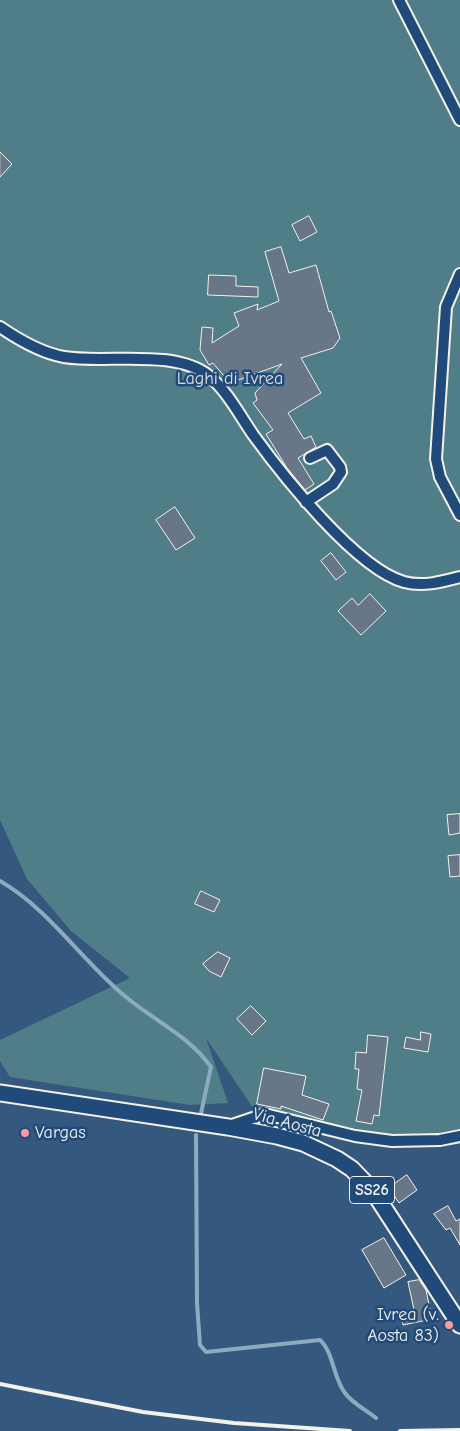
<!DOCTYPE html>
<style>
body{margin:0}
canvas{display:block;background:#35587e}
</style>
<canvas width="460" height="1431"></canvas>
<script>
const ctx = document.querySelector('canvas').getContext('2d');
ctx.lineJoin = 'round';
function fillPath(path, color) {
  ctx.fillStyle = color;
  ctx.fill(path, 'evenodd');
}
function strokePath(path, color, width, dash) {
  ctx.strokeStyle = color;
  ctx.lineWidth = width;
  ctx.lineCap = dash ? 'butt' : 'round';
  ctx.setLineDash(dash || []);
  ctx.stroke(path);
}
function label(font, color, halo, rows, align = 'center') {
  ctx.font = font + ' "Comic Neue",sans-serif';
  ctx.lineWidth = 5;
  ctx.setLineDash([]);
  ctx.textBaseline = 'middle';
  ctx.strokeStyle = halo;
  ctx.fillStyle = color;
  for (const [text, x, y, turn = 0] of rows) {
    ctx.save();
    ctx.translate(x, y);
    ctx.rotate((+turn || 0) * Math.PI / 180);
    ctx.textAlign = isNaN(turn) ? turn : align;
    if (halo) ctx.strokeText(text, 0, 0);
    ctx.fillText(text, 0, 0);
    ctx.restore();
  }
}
const green = new Path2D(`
 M0,0H460V1140L431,1146L332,1134L255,1111L206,1038L228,1103L190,1105L10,1077L0,1061V1040L130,978L71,931L27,879L0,820Z`);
const stream = new Path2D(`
 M0,881C49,909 82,961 126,997C155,1021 189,1036 211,1067L200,1118
 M196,1135L197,1303L200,1345L206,1352L320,1340C334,1353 333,1378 345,1393C352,1403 366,1410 376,1418`);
const building = new Path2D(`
 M0,152L12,164L0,177Z
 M309,216L317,232L300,241L292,225Z
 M281,247L289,273L316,265L329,312L331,311L340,338L333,348L301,358L321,393L288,413L304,439L311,436L316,447L298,458L314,484L305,490L287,468L266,434L273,430L253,403L257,400L255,393L282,364L230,383L213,363L209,365L200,350L202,327L213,328L212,343L239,326L234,313L258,304L257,310L279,301L265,252Z
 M209,275L236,276V286L258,287V297L208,295Z
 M175,507L195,538L176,550L156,520Z
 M331,553L346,572L336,580L321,561Z
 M370,594L386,611L361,635L338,611L352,598L358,605Z
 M460,814V833L449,835L447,815Z
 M460,855V876L450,877L448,856Z
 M201,891L220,900L214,912L195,904Z
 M218,952L230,958L221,977L209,971L203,964Z
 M251,1006L266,1021L252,1035L237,1019Z
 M421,1032L431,1034L428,1052L404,1048L406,1037L420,1040Z
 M368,1035L388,1037L379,1116L374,1115L372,1124L356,1121L362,1090L357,1089L359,1069H355L356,1052L366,1053Z
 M264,1068L306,1076L302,1095L329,1104L323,1120L281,1106V1109L257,1104Z
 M407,1175L417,1190L399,1203L389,1188Z
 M448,1206L456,1221L460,1219V1245L450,1228L446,1230L434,1214Z
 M384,1238L406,1275L384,1288L362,1250Z
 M419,1280L426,1290L432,1319L403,1325L400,1313L414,1310L408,1282Z`);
const street = new Path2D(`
 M399,0L460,120
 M460,274L446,307L436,459L440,477L460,515
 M0,327C19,340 41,353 64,357C107,364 174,348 209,376C228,392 240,416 254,436C283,476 357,569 404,582C423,587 441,582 460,577
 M306,502L333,484L341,472L340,467L327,450L310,458
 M229,1126L265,1114L355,1136L392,1141L440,1140L460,1136`);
const primary = new Path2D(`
 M0,1093L228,1127L277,1136L303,1143L337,1159L352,1169L373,1191L460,1325`);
const rail = new Path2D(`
 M0,1384L143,1412L234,1423L350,1431
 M400,1431L460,1430`);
const markers = [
 [25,1133,5,"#ff9aa2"],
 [449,1325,5,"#ff9aa2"]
];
const shields = [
 [372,1190,45]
];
const shieldNames = [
 ["SS26",372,1190]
];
const parkNames = [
 ["Laghi di Ivrea",230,379]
];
const streetNames = [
 ["Via Aosta",287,1123,15]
];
const poiNames = [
 ["Vargas",35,1133],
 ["Ivrea (v.",439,1315,"right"],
 ["Aosta 83)",439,1336,"right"]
];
fillPath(green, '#4f7e89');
strokePath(stream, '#8dabc0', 4);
fillPath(building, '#687787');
strokePath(building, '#f4f1e8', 1);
strokePath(street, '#f4f1e8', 14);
strokePath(primary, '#f4f1e8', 19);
strokePath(street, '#1f4a7a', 10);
strokePath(primary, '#1f4a7a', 15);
strokePath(rail, '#f4f1e8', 4);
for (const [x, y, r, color] of markers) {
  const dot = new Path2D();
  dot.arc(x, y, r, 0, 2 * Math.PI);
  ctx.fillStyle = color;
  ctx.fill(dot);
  strokePath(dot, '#1f4a7a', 2);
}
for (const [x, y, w] of shields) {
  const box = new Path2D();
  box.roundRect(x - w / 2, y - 13.5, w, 27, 4);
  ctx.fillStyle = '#1f4a7a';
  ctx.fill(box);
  strokePath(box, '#f4f1e8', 1);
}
label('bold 16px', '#f4f1e8', null, shieldNames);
label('18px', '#dbe0da', '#1f4a7a', parkNames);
label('18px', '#f4f1e8', '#1f4a7a', streetNames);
label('18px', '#f4f1e8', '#1f4a7a', poiNames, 'left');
</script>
